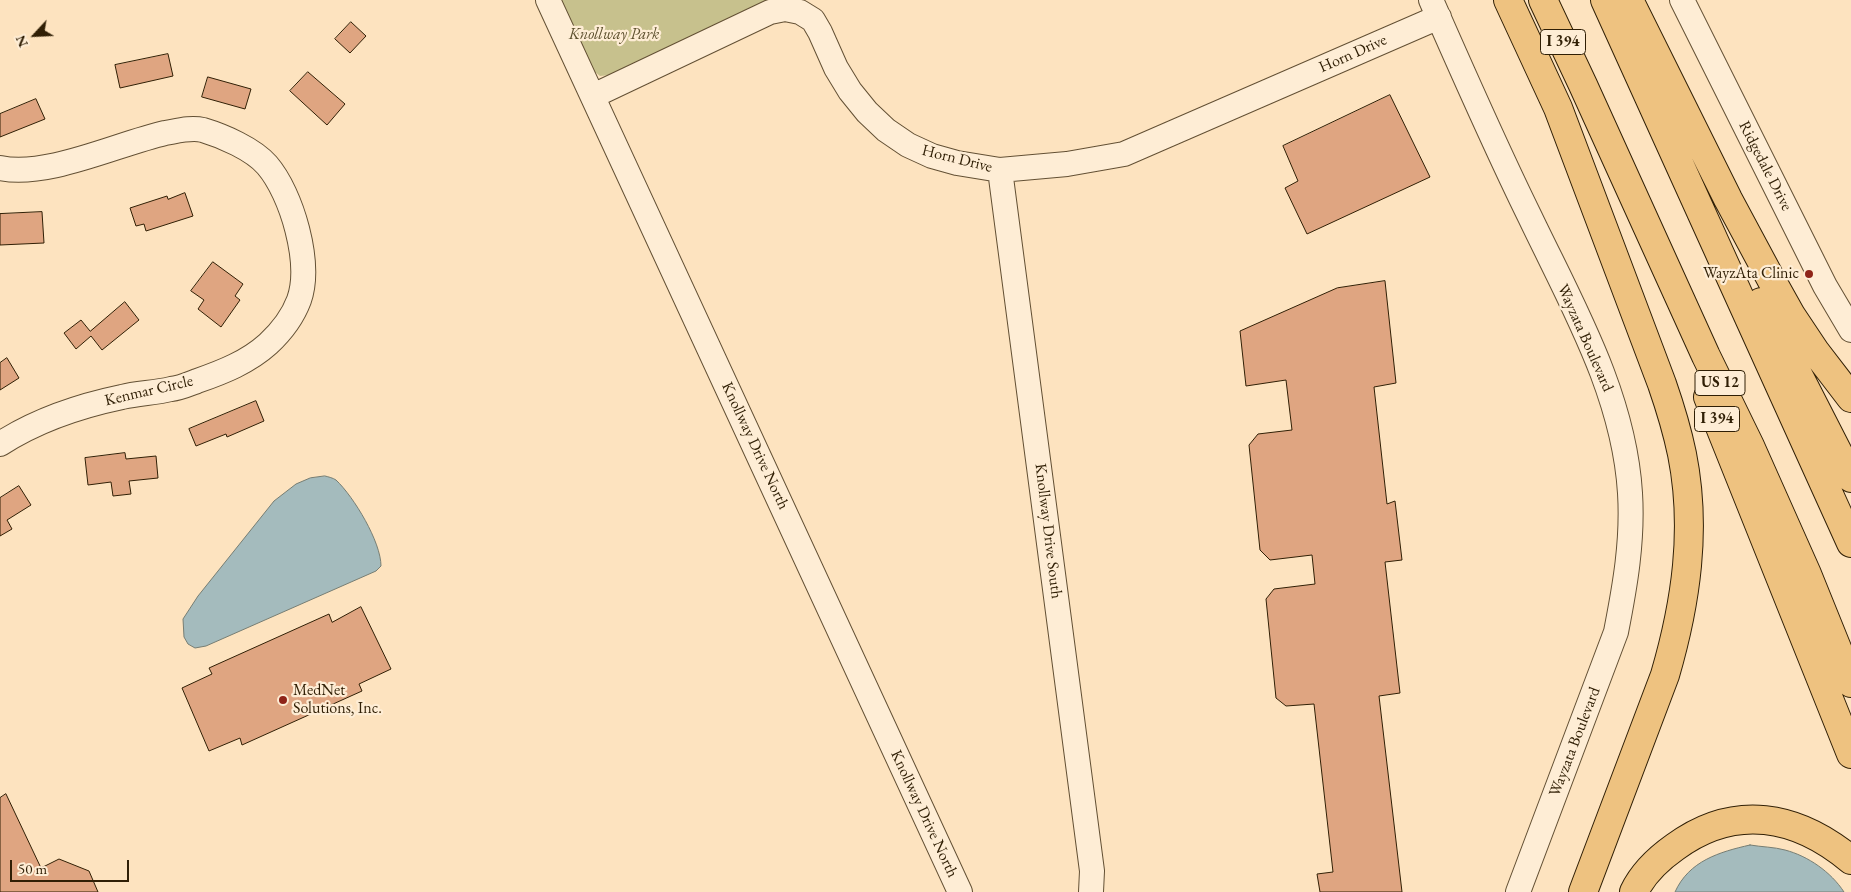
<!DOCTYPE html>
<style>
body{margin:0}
#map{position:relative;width:1851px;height:892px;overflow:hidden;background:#fde3bf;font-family:"EB Garamond",serif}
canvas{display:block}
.north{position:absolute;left:10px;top:10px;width:50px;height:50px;-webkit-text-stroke:4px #feedd5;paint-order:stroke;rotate:245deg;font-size:14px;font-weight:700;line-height:20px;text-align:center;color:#301f05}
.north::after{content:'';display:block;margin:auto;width:18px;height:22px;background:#301f05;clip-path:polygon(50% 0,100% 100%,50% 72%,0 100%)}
.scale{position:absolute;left:10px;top:860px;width:119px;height:22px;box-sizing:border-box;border:2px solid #301f05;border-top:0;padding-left:6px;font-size:15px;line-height:18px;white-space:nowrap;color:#301f05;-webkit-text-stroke:4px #feedd5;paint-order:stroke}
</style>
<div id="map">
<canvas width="1851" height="892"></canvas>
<div class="north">N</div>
<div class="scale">50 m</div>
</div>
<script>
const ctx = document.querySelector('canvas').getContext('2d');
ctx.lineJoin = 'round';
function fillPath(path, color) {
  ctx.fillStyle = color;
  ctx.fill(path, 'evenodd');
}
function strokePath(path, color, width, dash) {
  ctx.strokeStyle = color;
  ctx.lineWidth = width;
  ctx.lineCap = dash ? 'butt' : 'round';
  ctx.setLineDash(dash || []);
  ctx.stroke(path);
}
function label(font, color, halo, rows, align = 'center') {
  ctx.font = font + ' "EB Garamond",serif';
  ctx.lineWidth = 4.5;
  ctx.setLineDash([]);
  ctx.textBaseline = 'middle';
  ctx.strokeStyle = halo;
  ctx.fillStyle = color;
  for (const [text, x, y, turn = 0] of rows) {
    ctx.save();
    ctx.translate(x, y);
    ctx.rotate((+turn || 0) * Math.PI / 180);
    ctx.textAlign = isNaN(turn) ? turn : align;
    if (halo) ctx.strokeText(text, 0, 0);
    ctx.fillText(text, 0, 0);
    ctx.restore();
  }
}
const green = new Path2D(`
 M560,0H781L767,4L610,75L600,76L595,72Z`);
const water = new Path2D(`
 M325,476C329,477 333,478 336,480C354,497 381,542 381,566L376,571L206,646L195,648L188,644L184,637L183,619L198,596L274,501L296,484L310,478Z
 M1750,845C1762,847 1774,847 1785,850C1808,856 1831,872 1844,892H1675C1689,861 1719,852 1750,845Z`);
const building = new Path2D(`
 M351,22L366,36L350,53L335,39Z
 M168,54L173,76L120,88L115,65Z
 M308,72L345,104L327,125L290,91Z
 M208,77L251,89L245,109L202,97Z
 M1390,95L1430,177L1307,234L1285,188L1298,181L1283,146Z
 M36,99L45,119L0,137V114Z
 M185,193L193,216L146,231L144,224L136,226L130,208L167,196L168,199Z
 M42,212L44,243L0,245V214Z
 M213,262L243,284L235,296L240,300L221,327L198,309L204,300L191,291Z
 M1385,281L1396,383L1374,387L1387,504L1395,501L1402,560L1385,562L1400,693L1379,696L1402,892H1320L1317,874L1333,872L1314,704L1286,706L1276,698L1266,599L1274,589L1315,584L1312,555L1270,560L1260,550L1249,445L1258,434L1292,430L1286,380L1246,386L1240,331L1337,288Z
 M125,302L139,320L102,350L91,336L76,349L64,333L81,320L90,331Z
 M7,358L19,378L0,390V363Z
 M256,401L264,421L227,437L226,434L196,446L189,429Z
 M125,453L126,459L156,456L158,478L129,481L131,494L113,496L111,482L88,485L85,458Z
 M19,486L31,505L7,520L12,529L0,536V498Z
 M361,607L391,669L359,684L362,691L242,745L240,738L209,751L182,688L212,674L209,668L329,614L332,622Z
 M6,794L41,868L59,859L89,871L98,892H0V798Z`);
const minor = new Path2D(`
 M548,0L960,892
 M1431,0C1463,73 1495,146 1530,217C1572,305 1624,394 1630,493C1633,541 1625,586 1616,632L1518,892
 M1682,0L1825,286L1851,330
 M593,96L770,12L785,9L800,12L813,20L820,32L836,68L850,91L867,112L886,130L908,145L932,156L957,163L1000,170L1067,164L1124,154L1439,17
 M0,168C47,178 117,144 165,133C177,131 191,127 203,130C223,136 253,149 267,165C292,194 312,263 299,300C293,316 281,332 268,344C248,362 223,372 197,381C189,384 180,388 171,389C155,393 138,393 122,397C79,406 37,420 0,444
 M1000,170L1092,871L1091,892`);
const highway = new Path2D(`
 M1508,0L1558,108L1662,384C1670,407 1677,430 1682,454C1697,529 1686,603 1665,675L1583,892
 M1543,0L1583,85L1706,356L1750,446L1807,574L1851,683
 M1605,0L1851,543
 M1629,0L1728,199L1772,281L1791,315L1815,351L1851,398
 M1761,302L1851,478
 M1708,397L1851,754
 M1634,892C1643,873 1658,859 1675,847C1735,803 1797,815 1851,860`);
const markers = [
 [1809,274,5,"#8f2418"],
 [283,700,5,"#8f2418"]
];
const shields = [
 [1563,42,45],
 [1720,383,50],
 [1717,419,45]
];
const shieldNames = [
 ["I 394",1563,42],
 ["US 12",1720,383],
 ["I 394",1717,419]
];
const parkNames = [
 ["Knollway Park",614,35]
];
const streetNames = [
 ["Horn Drive",1353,54,-24],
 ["Horn Drive",957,159,14],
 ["Ridgedale Drive",1765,166,63],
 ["Wayzata Boulevard",1585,338,66],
 ["Kenmar Circle",149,391,-13],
 ["Knollway Drive North",755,446,65],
 ["Knollway Drive South",1048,531,83],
 ["Wayzata Boulevard",1575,742,-69],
 ["Knollway Drive North",924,814,65]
];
const poiNames = [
 ["WayzAta Clinic",1799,274],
 ["MedNet",293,691,"left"],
 ["Solutions, Inc.",293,709,"left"]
];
fillPath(green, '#c7c18d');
fillPath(water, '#a4bbbd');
strokePath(water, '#767d73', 1);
fillPath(building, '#dfa581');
strokePath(building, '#301f05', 1);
strokePath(minor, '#635034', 26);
strokePath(highway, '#301f05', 30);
strokePath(minor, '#feedd5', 24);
strokePath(highway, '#eec280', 28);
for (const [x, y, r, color] of markers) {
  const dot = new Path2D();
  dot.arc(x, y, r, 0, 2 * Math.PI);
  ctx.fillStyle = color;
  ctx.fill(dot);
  strokePath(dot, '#feedd5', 2);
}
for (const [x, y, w] of shields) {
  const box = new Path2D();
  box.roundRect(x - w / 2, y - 12.5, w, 25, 4);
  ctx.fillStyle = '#feedd5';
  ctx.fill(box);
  strokePath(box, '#301f05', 1);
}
label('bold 15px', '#301f05', null, shieldNames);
label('italic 16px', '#5d502e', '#feedd5', parkNames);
label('16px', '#301f05', '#feedd5', streetNames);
label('16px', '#301f05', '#feedd5', poiNames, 'right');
</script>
